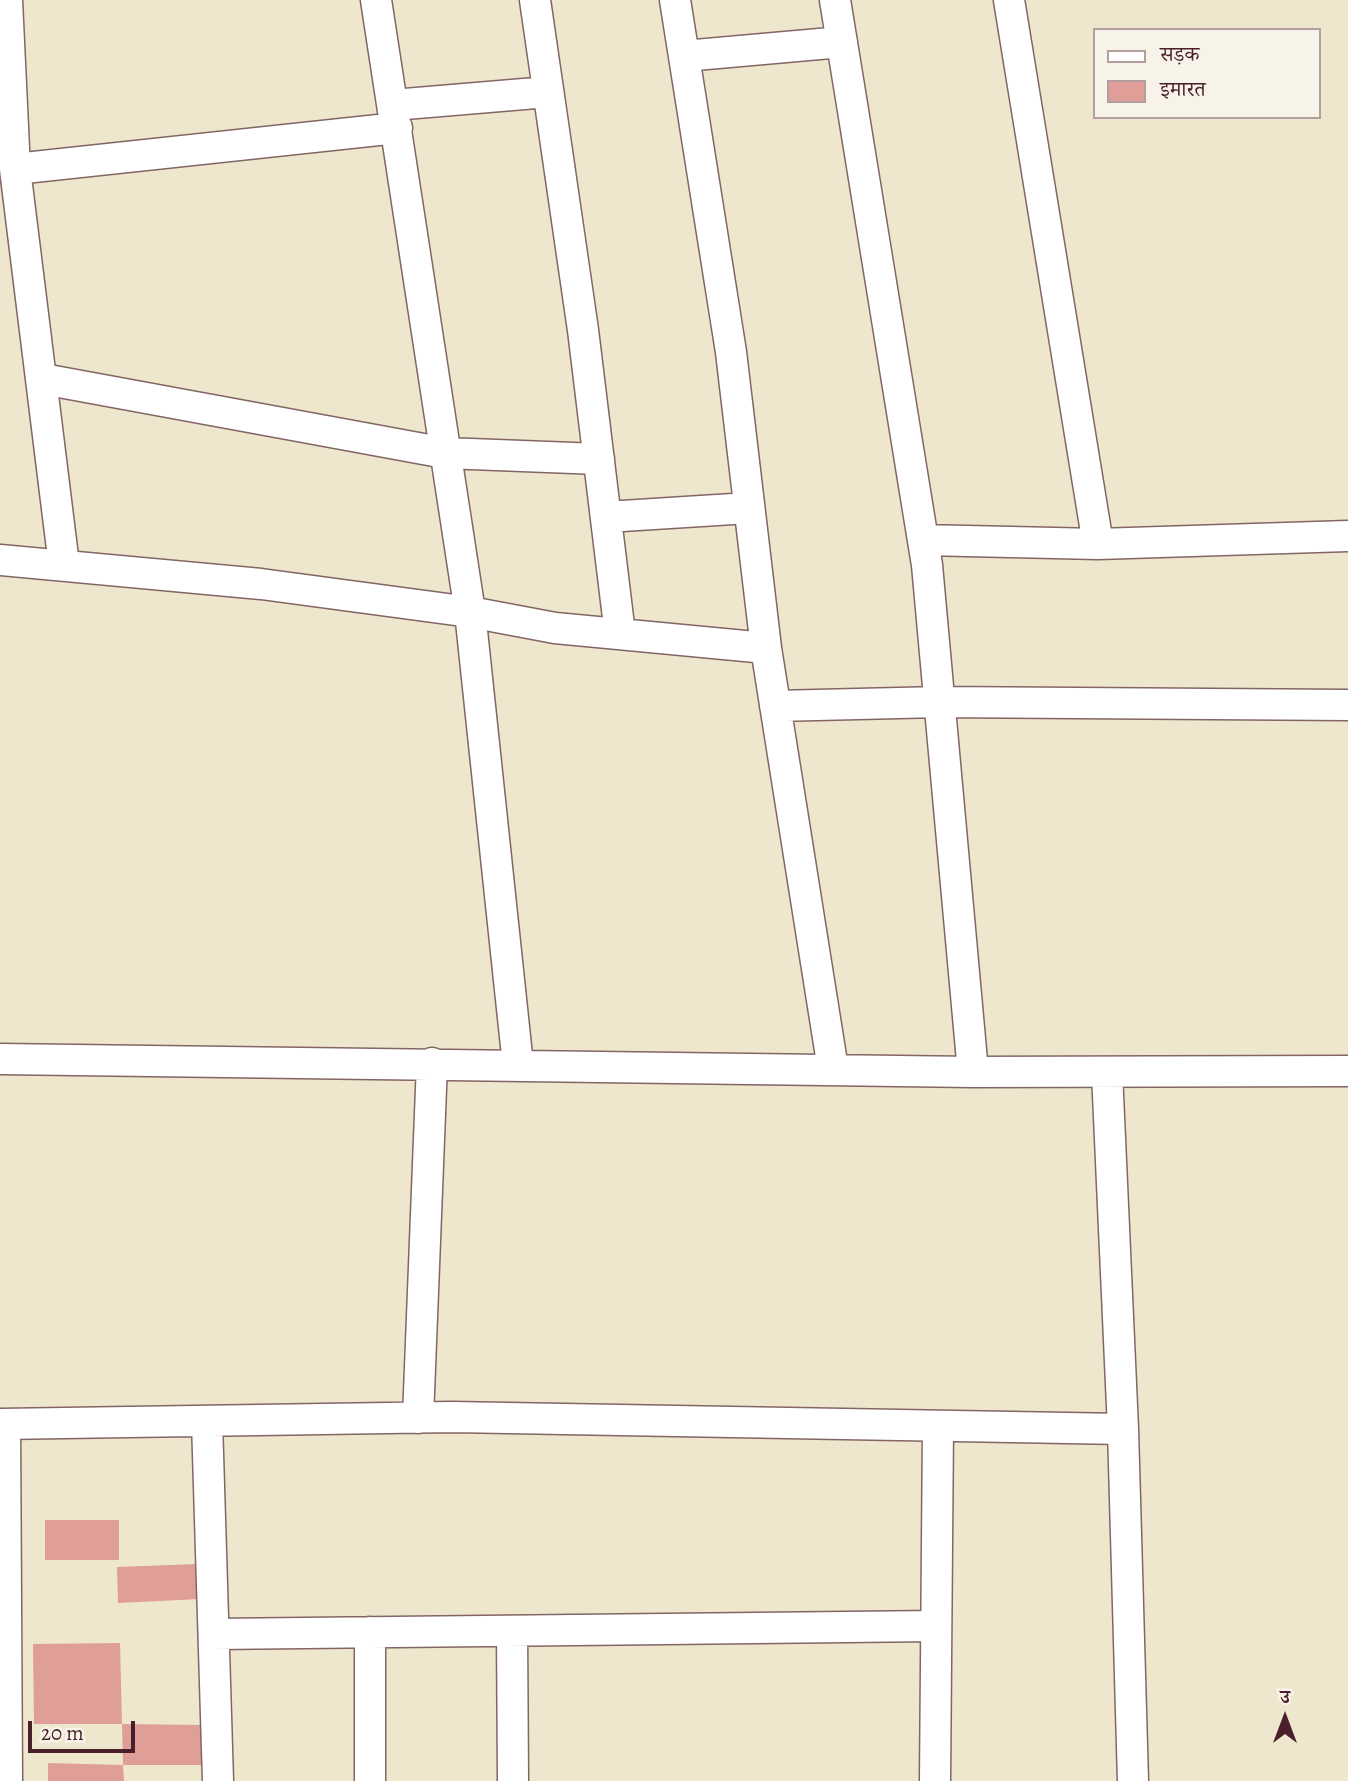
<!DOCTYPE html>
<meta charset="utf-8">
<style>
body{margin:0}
#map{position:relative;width:1348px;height:1781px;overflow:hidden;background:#eee7cd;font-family:Alegreya,"Noto Serif Devanagari",serif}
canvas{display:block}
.legend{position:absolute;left:1093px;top:28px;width:228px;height:91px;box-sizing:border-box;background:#f7f3e8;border:2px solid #b29e9c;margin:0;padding:9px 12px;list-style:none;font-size:21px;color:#4a1f2b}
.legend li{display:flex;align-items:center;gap:14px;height:35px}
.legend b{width:35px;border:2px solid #b29e9c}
.north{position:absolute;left:1250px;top:1683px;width:70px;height:70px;-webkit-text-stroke:5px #f7f3e8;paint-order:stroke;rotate:0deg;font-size:19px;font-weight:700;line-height:28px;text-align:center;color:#4a1f2b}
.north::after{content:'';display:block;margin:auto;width:24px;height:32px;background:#4a1f2b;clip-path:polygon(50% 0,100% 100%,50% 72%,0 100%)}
.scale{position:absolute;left:28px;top:1721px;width:107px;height:32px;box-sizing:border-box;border:4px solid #4a1f2b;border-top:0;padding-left:9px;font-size:21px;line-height:24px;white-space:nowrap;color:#4a1f2b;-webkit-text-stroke:5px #f7f3e8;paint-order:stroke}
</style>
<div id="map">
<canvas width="1348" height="1781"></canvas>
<ul class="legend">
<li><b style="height:9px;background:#fff"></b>सड़क</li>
<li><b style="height:19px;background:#df9e98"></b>इमारत</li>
</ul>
<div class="north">उ</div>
<div class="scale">20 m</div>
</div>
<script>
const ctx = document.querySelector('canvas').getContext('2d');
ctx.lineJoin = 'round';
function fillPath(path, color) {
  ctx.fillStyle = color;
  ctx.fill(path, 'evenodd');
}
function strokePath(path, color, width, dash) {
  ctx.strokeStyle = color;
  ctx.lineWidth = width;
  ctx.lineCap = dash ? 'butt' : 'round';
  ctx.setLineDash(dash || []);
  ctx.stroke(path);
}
const building = new Path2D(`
 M45,1520H119V1560H45Z
 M198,1564L200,1599L118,1603L117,1567Z
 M120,1643L122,1724H34L33,1644Z
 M122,1724L203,1725V1765H123Z
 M48,1763L123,1765L124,1781H48Z`);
const street = new Path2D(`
 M7,0L15,169L64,565
 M376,0L470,612L518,1065
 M535,0L583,330L620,634
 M675,0L731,352L766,648L833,1069
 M835,0L927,565L973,1072
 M1009,0L1098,544
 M684,56L842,42
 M393,105L548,92
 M15,169L397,128
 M43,379L445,453L599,459
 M606,517L749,508
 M923,540L1098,544L1348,536
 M0,560L261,584L470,612L555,628L766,648
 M775,706L940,702L1348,705
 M0,1059L973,1072L1348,1071
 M1107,1072L1123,1429L1133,1781
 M418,1418L432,1063
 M207,1421L218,1781
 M0,1424L452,1417L1123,1429
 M5,1424L7,1781
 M512,1631L513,1781
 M370,1632V1781
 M214,1634L936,1626
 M935,1781L938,1426`);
fillPath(building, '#df9e98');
strokePath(street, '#836564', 33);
strokePath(street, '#fff', 30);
</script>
